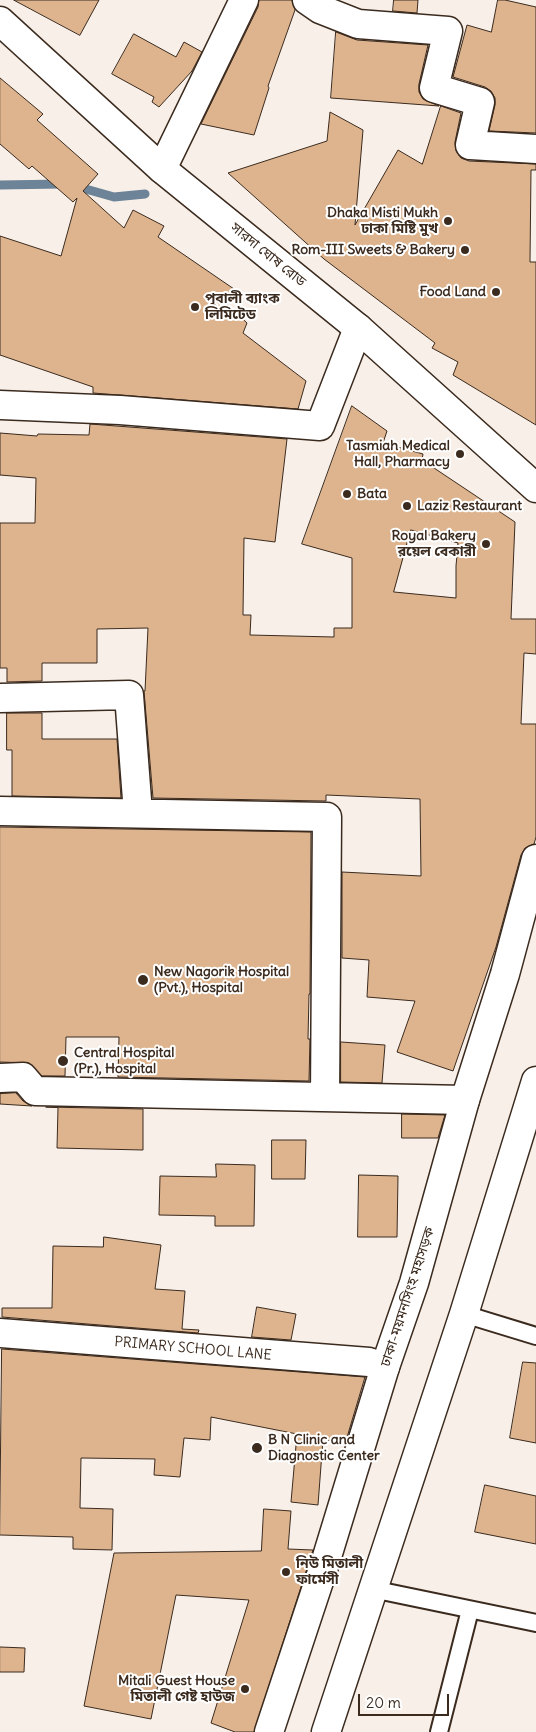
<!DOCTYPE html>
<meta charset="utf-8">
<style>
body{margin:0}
#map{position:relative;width:536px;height:1732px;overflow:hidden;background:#f8f0e8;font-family:Delius,sans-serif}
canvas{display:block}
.scale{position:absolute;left:358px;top:1694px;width:91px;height:22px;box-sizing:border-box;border:2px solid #3b2a1e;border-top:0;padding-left:6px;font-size:15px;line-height:18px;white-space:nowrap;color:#3b2a1e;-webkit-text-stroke:4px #fff;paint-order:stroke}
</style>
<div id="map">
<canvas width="536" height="1732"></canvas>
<div class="scale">20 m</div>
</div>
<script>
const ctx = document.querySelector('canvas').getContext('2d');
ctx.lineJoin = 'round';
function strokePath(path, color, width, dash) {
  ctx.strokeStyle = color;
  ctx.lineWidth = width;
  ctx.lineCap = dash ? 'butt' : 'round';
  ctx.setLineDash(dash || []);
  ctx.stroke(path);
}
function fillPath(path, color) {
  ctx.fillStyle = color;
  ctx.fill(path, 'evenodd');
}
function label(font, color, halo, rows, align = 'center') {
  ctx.font = font + ' Delius,"Noto Sans Bengali",sans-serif';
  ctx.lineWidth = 4;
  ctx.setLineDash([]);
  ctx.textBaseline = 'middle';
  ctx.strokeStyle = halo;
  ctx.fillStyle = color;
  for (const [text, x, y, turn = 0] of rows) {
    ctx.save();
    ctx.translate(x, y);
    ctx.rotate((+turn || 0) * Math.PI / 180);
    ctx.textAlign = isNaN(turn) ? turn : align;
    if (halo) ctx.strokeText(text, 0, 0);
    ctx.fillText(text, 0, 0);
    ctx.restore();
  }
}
const stream = new Path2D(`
 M0,185L62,184
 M75,186L114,197L145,194`);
const building = new Path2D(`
 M14,0H99L80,35Z
 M259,0H292L295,10L268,86L269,88L254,135L201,124L258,7Z
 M394,0H418L417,13L393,11Z
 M498,0H505L536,7V133L489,131L495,105V98L491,91L485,87L453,77L467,25L491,32Z
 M336,32L357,40L428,45L419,84V92L423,99L439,106L331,98Z
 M134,34L176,57L184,42L202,52L192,71L159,107L152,102L154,97L112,74Z
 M0,78L43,114L37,120L98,174L83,191L124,228L133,210L164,226L158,237L234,289L225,302L247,323L243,333L306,381L298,409L93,393V387L0,355V236L61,256L77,198L73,202L32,166L29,169L0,144Z
 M441,106L461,113L455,142L456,151L461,158L469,161L536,164V170H531L530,262H536V425L453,375L458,362L432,348L435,343L324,259L228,173L327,141L330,112L363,130L355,225L398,150L422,164Z
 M352,406L387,431L383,443L423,454L422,460L515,522L511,619H536V654L524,653L521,724H536V837L534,844L525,848L521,855L496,947L453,1071L397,1052L415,1001L367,997L369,960L342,958V872L421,876L420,799L326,795V801L153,798L144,691H145L148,628L97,629V663H42V681L7,682V668H0V523H35L36,478L0,475V433L37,436L38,434L89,435L90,424L287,439L275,542L244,538L243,615H251L250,635L334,637V628H352V558L302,544ZM411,530L458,543L456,566V598L394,592Z
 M7,713H42V739H117L121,798L12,796V750H7Z
 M0,827L311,832L310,994H309L308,1039H310L309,1081L118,1077L119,1037H66L65,1076H42L29,1063L0,1062Z
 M341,1042L385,1045L382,1083L341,1082Z
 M16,1093L23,1101L32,1106L0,1104V1094Z
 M46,1107L143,1109V1150L57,1148L58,1108Z
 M402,1114L445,1115L438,1138H402Z
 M272,1140H306L305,1179H272Z
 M216,1164L255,1165L254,1226H215V1216L159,1215L160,1176L216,1177Z
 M359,1175L398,1176L397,1237H358Z
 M104,1237L161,1245L155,1289L185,1291L182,1329L199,1330L198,1333L2,1317V1308H52L53,1246L103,1247Z
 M257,1307L296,1314L291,1340L252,1337Z
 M2,1349L365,1377L345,1444L323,1439L318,1505L291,1502L297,1434L211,1417L210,1440L184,1438L180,1477L154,1475L155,1459L81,1458L80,1508L113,1509L112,1550L73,1549V1537L0,1535Z
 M523,1362L536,1363V1443L510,1438Z
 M485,1485L536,1496V1544L475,1532Z
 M264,1509L291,1511L288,1549L313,1550L254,1732H235L211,1723L249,1600L176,1595L151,1719L84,1706L114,1553L261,1551Z
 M0,1647L25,1648L24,1672H0Z`);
const service = new Path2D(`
 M464,1314L536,1336
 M372,1589L536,1623
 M439,1732L470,1610`);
const minor = new Path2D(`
 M307,0L320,9L358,24L448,31L434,88L480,102L470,145L536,149
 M162,169L244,0
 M0,405L120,410L320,426L358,328
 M0,698L129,695L138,813
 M0,811L327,817L325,1097
 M0,1078L23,1077L35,1091L465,1100
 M0,1333L369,1362L385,1367`);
const secondary = new Path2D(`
 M0,21L162,169L358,328L536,488
 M269,1732L326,1560L385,1367L414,1283L465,1100L505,974L536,859
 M326,1732L464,1314L536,1081`);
const markers = [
 [448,221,5,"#3b2a1e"],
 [465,250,5,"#3b2a1e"],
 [496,292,5,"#3b2a1e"],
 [195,307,5,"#3b2a1e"],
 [460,454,5,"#3b2a1e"],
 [347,494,5,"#3b2a1e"],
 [407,506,5,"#3b2a1e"],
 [486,544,5,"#3b2a1e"],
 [143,980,6,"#3b2a1e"],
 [63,1061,6,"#3b2a1e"],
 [257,1448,6,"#3b2a1e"],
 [286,1572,5,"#3b2a1e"],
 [245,1689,5,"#3b2a1e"]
];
const poiNames = [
 ["Dhaka Misti Mukh",438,213,"right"],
 ["ঢাকা মিষ্টি মুখ",438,229,"right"],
 ["Rom-III Sweets & Bakery",455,250,"right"],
 ["Food Land",486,292,"right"],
 ["পূবালী ব্যাংক",205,299],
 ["লিমিটেড",205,315],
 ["Tasmiah Medical",450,446,"right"],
 ["Hall, Pharmacy",450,462,"right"],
 ["Bata",357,494],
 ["Laziz Restaurant",417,506],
 ["Royal Bakery",476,536,"right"],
 ["রয়েল বেকারী",476,552,"right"],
 ["New Nagorik Hospital",154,972],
 ["(Pvt.), Hospital",154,988],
 ["Central Hospital",74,1053],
 ["(Pr.), Hospital",74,1069],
 ["B N Clinic and",268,1440],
 ["Diagnostic Center",268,1456],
 ["নিউ মিতালী",296,1564],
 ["ফার্মেসী",296,1580],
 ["Mitali Guest House",235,1681,"right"],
 ["মিতালী গেষ্ট হাউজ",235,1697,"right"]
];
const streetNames = [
 ["সারদা ঘোষ রোড",268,255,39],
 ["ঢাকা-ময়মনসিংহ মহাসড়ক",408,1297,-72],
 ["PRIMARY SCHOOL LANE",193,1349,5]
];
strokePath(stream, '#6c8398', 9);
fillPath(building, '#ddb48e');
strokePath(building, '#3b2a1e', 1);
strokePath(service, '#3b2a1e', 20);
strokePath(minor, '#3b2a1e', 31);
strokePath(secondary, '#3b2a1e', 31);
strokePath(service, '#fff', 16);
strokePath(minor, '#fff', 28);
strokePath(secondary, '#fff', 28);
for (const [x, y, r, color] of markers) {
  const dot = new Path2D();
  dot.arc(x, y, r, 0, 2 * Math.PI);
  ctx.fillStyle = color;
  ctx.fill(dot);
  strokePath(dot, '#fff', 2);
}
label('bold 14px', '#3b2a1e', '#fff', poiNames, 'left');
label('14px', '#3b2a1e', '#fff', streetNames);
</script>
